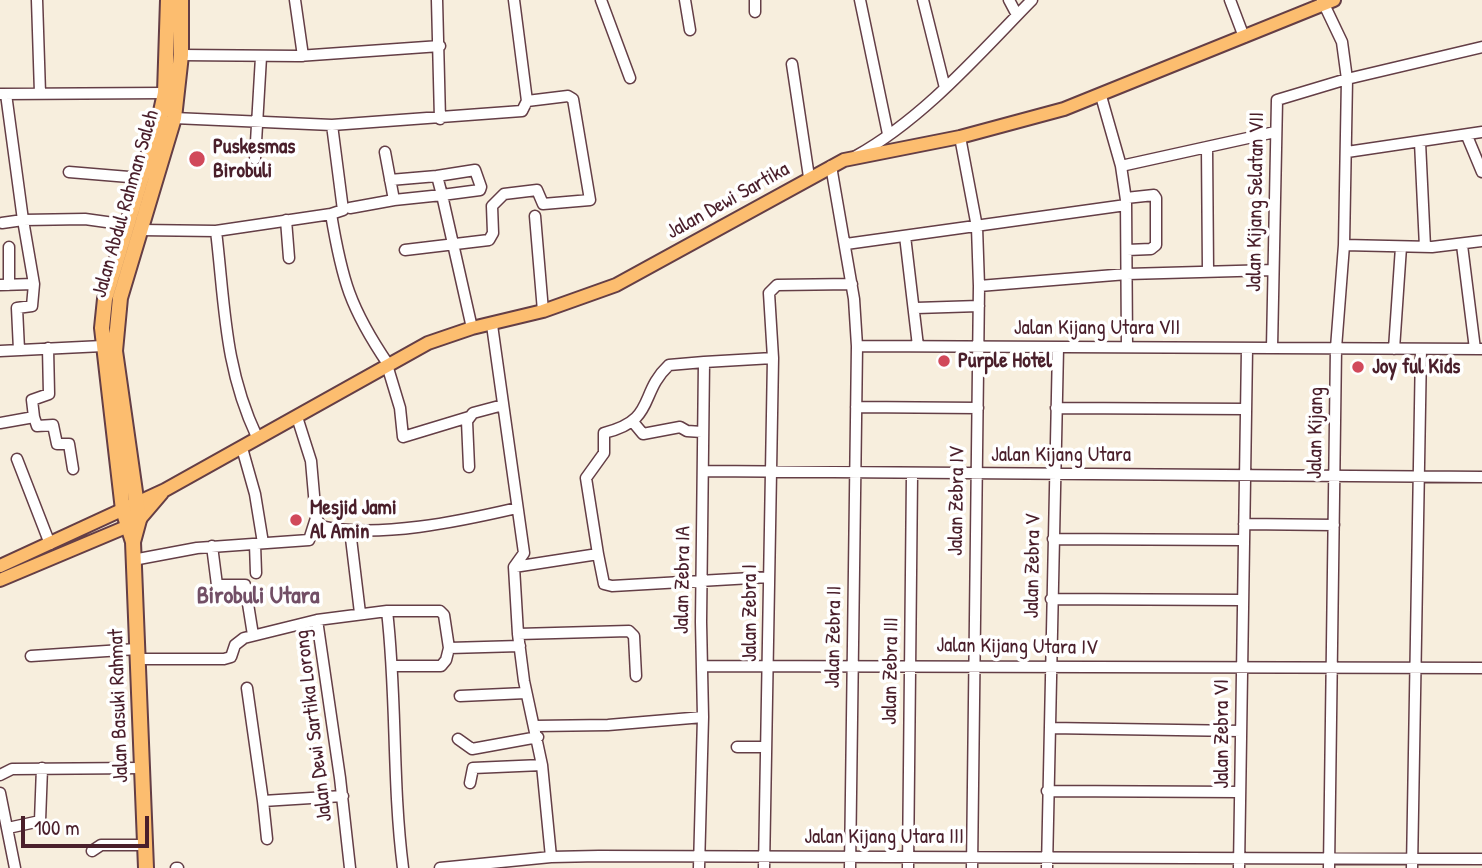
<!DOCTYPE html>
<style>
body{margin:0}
#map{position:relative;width:1482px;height:868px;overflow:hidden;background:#f7eedd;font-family:"Patrick Hand",sans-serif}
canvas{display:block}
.scale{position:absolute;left:21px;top:816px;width:128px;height:32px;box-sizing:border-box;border:4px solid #4a1f2b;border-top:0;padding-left:9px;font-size:21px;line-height:24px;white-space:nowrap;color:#4a1f2b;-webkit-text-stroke:5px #fff;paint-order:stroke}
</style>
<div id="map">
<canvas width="1482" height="868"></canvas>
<div class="scale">100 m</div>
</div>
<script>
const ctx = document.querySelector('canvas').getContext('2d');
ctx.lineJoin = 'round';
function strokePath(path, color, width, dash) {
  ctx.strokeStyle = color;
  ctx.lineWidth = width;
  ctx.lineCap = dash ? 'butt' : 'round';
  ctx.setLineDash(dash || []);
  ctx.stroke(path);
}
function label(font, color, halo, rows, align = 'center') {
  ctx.font = font + ' "Patrick Hand",sans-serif';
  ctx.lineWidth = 7;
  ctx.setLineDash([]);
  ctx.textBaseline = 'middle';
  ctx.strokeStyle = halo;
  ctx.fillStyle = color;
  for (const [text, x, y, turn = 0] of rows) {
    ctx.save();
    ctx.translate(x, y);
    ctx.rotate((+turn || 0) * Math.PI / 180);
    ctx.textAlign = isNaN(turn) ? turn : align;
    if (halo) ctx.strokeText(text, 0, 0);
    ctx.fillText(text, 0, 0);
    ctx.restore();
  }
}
const minor = new Path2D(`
 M37,0L40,93
 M295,0L303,56
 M437,0L440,119
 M601,0L630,78
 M685,0L690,30
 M755,0V12
 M860,0L888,134
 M923,0L945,88
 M1009,0L1017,15
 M1230,0L1244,37
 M1322,0L1342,42L1347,79L1344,245L1336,348L1329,868
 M181,55L298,56L440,46
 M792,64L809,177
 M1,94L165,93
 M6,94L23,220L85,219L128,225
 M1101,96L1121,166L1126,200L1127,347
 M174,118L332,125L522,111L527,101L514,0
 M1467,136L1482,172
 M960,137L977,227L979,286L972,868
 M1420,142L1425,247
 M1207,147L1208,271
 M385,152L394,200L442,195L472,328
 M1347,152L1482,132
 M856,156C924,118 978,55 1032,0
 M255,159L261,57
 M831,166L854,299L857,346L850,868
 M1121,166L1275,132
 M475,170L481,187L480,190L442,195L437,176Z
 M69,172L141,178
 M390,180L437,176
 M1126,198L1154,195L1156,198V245L1151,249L1127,250
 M350,208L394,200
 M331,214L343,210L332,125
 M535,216L543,311
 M286,220L289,258
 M140,230L216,231
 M905,236L918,346
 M846,244L1126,205
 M1344,245L1432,247L1482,241
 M1462,245L1475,349
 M9,247V285
 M405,250L489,240L493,233L492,206L504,194L537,190L543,204L590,200L573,99L568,96L527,101
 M0,285L34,284L23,220L2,223
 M979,286L1127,274L1273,270
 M916,308L979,306
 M492,325L524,553L514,567L518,634L524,681L542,765L551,857
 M857,346L1482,349
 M1272,348L1277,100L1347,79L1482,47
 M1394,349L1401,247
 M19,350L17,308L32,306L34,284
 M0,351L103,346
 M387,365L400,408L403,437L469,417
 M856,407L978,408
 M1056,408L1246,409
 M34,417L37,426L53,425L57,444H69L73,469
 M297,417L311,461L316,518L321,526C378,539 461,521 517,508
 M633,422L643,434L680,427L687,431L702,432
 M0,423L34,417L32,400L49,394L48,348
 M257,437C224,367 225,306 216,231L331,214C342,280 350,308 388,364
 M242,448L255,494L263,543
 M17,459L50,544
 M469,467L467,421L473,413L503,405
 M703,471L1482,477
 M1244,524L1334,525
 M350,530L360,613
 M1053,539L1243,540
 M255,544L256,573
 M212,546L217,585H245L253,635
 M598,554L586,478L604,453V433C657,420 638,394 669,365L704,362
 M133,560L197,548L309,540L316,518
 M514,567L598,554L604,584L612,586L769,577
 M1051,599L1242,600
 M387,611C397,696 392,782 403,868
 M518,634L629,631L634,636L636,676
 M31,656L137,649
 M138,659H224L231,657L235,645L244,638L317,620
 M393,666H441L446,660L449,648L520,646
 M703,666L1482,668
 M247,688L263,801L343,796
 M460,696L526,693
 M535,726L608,725L703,717
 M1050,728L1241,731
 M458,739L472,749L538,737
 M737,747H766
 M0,775L12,769L142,768
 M470,783L473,768L542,765
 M1047,791L1240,792
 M0,793L15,868
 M263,801L267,839
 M8,828L40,821L42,768
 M92,851L101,845H145
 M176,868H178
 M350,868L340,778L317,620L387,611H440L444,615L449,648
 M440,868L551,857L599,856L1482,859
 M699,868L703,717L701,622L704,362L773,358
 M764,868L773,358L769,293L777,285L852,284
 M908,868L912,475
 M1047,868L1058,348
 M1239,868L1247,349
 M1412,868L1421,349`);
const major = new Path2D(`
 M0,566L165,490L428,343L472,328L543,311L616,285L844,160L960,137L1064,109L1334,0
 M0,580L126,527L139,520L162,493`);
const highway = new Path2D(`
 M133,542L123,510L102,328L105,299L160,116L165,93L168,0
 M146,868L133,542L139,520L115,351L120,298L174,118L181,55V0`);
const markers = [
 [197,159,9,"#d1495b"],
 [944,361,7,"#d1495b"],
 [1358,367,7,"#d1495b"],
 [296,520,7,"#d1495b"]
];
const poiNames = [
 ["Puskesmas",213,147],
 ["Birobuli",213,171],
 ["Purple Hotel",958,361],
 ["Joy ful Kids",1372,367],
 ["Mesjid Jami",310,508],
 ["Al Amin",310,532]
];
const streetNames = [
 ["Jalan Dewi Sartika",728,201,-29],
 ["Jalan Kijang Selatan VII",1256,202,-89],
 ["Jalan Abdul Rahman Saleh",126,204,-74],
 ["Jalan Kijang Utara VII",1097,328],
 ["Jalan Kijang",1316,433,-89],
 ["Jalan Kijang Utara",1061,455],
 ["Jalan Zebra IV",957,501,-89],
 ["Jalan Zebra V",1033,566,-89],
 ["Jalan Zebra IA",683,580,-89],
 ["Jalan Zebra I",750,613,-90],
 ["Jalan Zebra II",834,637,-89],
 ["Jalan Kijang Utara IV",1017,647,1],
 ["Jalan Zebra III",891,671,-89],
 ["Jalan Basuki Rahmat",119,706,-92],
 ["Jalan Dewi Sartika Lorong",314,726,-97],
 ["Jalan Zebra VI",1222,734,-90],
 ["Jalan Kijang Utara III",884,837]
];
const quarterNames = [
 ["Birobuli Utara",258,597]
];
strokePath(minor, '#643e46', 13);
strokePath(major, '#643e46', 16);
strokePath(highway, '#643e46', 18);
strokePath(minor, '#fff', 10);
strokePath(major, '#fcbd6f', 12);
strokePath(highway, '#fcbd6f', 14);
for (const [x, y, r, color] of markers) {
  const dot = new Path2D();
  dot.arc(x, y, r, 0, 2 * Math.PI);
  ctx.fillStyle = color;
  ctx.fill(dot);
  strokePath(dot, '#fff', 2.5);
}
label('bold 21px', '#4a1f2b', '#fff', poiNames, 'left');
label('21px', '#4a1f2b', '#fff', streetNames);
label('bold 24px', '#724f66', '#fff', quarterNames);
</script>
